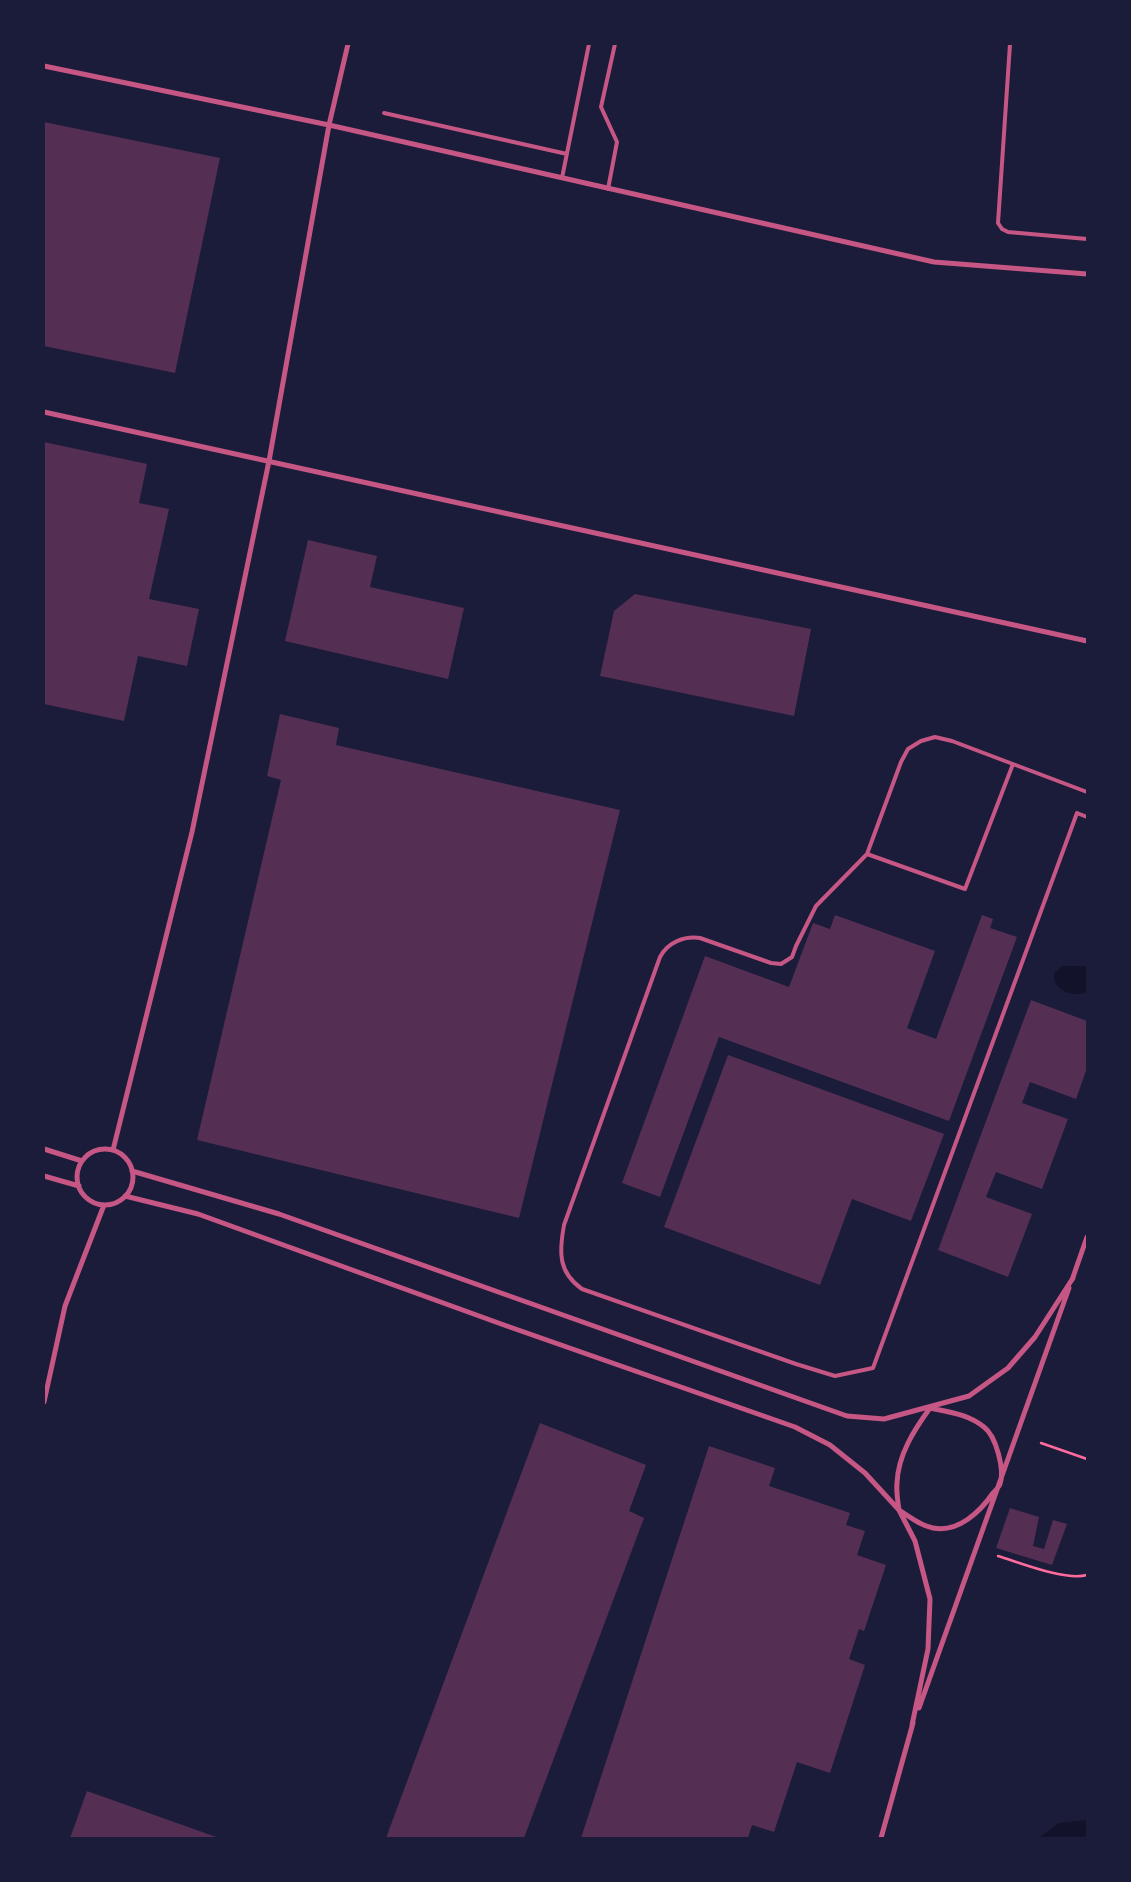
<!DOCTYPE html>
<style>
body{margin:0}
#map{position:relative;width:1131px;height:1882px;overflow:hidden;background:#1b1b3a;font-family:Commissioner,sans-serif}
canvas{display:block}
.frame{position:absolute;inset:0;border:45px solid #1b1b3a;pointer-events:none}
</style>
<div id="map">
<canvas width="1131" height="1882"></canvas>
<div class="frame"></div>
</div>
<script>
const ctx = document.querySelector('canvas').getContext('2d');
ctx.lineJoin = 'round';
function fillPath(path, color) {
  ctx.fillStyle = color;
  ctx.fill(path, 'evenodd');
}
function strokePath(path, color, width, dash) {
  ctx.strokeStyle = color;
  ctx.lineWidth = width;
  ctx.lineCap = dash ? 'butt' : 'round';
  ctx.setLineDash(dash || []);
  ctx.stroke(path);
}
const water = new Path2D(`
 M1062,966H1085L1087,968V992C1073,998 1053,991 1054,974Z
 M1087,1820V1838H1039L1059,1823Z`);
const building = new Path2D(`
 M44,122L220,158L175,373L44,346Z
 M44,442L147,464L139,503L169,509L149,599L199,609L187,666L138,656L124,721L44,704Z
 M308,540L377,556L370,587L464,608L448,679L285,641Z
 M635,594L811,629L794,716L600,676L614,611Z
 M280,714L339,728L336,745L620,810L519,1218L197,1140L281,780L267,776Z
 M835,915L935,951L907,1028L936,1039L982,915L993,919L990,928L1017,937L949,1121L719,1037L660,1197L622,1183L705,956L789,987L813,923L830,929Z
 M1031,1000L1087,1021V1068L1076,1099L1030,1082L1022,1103L1068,1119L1042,1189L996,1172L986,1197L1032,1214L1008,1277L938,1250Z
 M728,1055L944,1134L911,1221L852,1199L820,1285L664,1227Z
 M540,1423L646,1465L629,1511L644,1518L524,1838H386Z
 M709,1446L775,1468L769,1486L850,1513L846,1525L865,1531L857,1555L886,1565L864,1631L859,1629L849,1659L865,1665L830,1773L797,1762L774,1832L752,1825L748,1838H581Z
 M1010,1508L1039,1517L1033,1546L1044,1549L1053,1520L1067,1524L1052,1565L996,1548Z
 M87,1791L219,1838H70Z`);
const path = new Path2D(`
 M1041,1443L1087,1459
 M998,1556C1021,1563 1065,1581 1087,1575`);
const service = new Path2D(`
 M1010,44L998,223L1002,229L1008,232L1087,239
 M384,113L567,154
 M562,178L589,44
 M608,189L617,142L601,107L615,44
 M1013,764L965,889L867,854L901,762L908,749L921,741L935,737L952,741L1087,792
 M867,854L816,906L796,946L792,957L781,964L771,963L700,938C684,936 668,942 660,957L564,1225C559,1252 558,1272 582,1289L796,1364L835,1376L873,1368L1077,813L1087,817`);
const minor = new Path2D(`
 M44,66L329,125L934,262L1087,274
 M44,412L1087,641
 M44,1149L82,1161
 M77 1177a28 28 0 1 1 56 0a28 28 0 1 1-56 0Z
 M113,1150L192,832L269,461L329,125L348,44
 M132,1171L279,1214L847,1416L884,1419L969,1396L1008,1368L1035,1337L1073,1278
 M44,1176L79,1186
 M125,1196L198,1214L504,1325L795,1427L830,1445L865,1473L899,1510L915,1541L930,1599L928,1649L912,1725
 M1072,1280L1087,1237
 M44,1402L65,1306L104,1205
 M930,1408C949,1412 968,1414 984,1427C996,1436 1005,1470 1000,1484C999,1487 995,1491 993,1493C980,1512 958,1533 933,1528C921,1526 910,1517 899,1510C898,1502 896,1492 897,1483C898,1455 914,1430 930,1408Z
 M919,1708L1069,1288
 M881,1838L913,1723`);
fillPath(water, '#12122b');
fillPath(building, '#542f53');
strokePath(path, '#ff6b9d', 2.5);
strokePath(service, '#c65784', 4);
strokePath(minor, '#c65784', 5);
</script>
